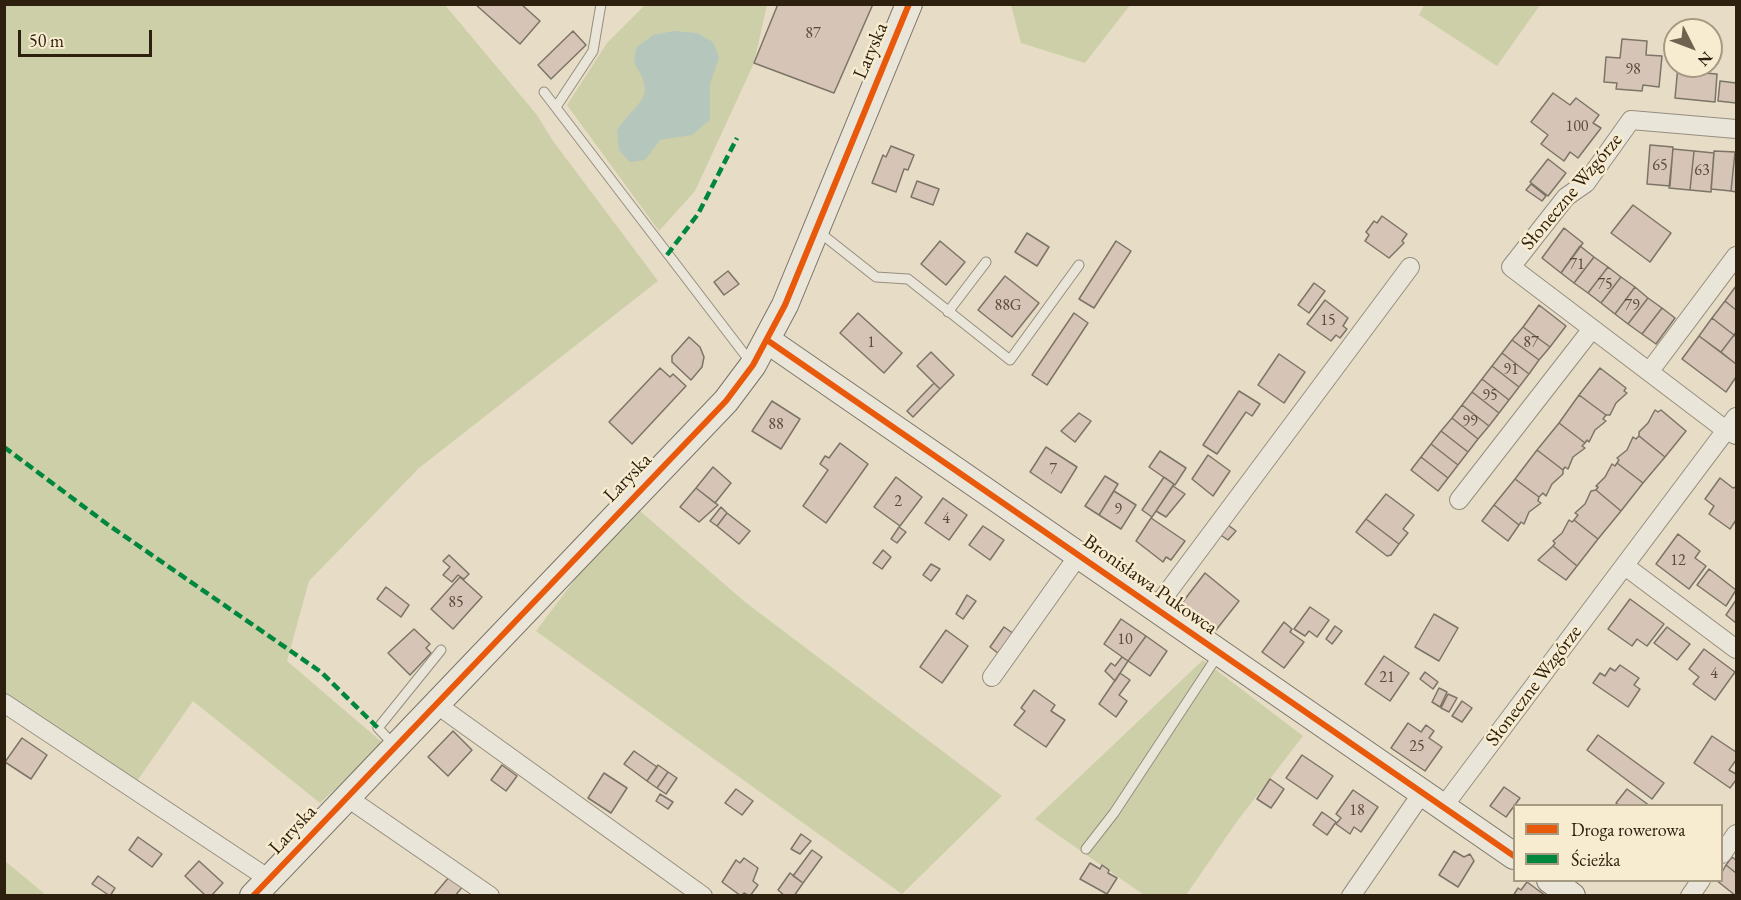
<!DOCTYPE html>
<meta charset="utf-8">
<style>
body{margin:0}
#map{position:relative;width:1741px;height:900px;overflow:hidden;background:#e7dcc5;font-family:"EB Garamond",serif}
canvas{display:block}
.frame{position:absolute;inset:0;border:6px solid #2e200f;pointer-events:none}
.legend{position:absolute;left:1513px;top:804px;width:210px;height:78px;box-sizing:border-box;background:#f8ecd0;border:2px solid #a79a83;margin:0;padding:8px 10px;list-style:none;font-size:18px;color:#2e200f}
.legend li{display:flex;align-items:center;gap:12px;height:30px}
.legend b{width:30px;border:2px solid #a79a83}
.north{position:absolute;left:1663px;top:18px;width:60px;height:60px;box-sizing:border-box;background:#f8ecd0;border:2px solid #a79a83;border-radius:50%;rotate:132deg;font-size:16px;font-weight:700;line-height:24px;text-align:center;color:#2e200f}
.north::after{content:'';display:block;margin:auto;width:21px;height:27px;background:#6f624f;clip-path:polygon(50% 0,100% 100%,50% 72%,0 100%)}
.scale{position:absolute;left:18px;top:30px;width:134px;height:27px;box-sizing:border-box;border:3px solid #2e200f;border-top:0;padding-left:8px;font-size:18px;line-height:21px;white-space:nowrap;color:#2e200f;-webkit-text-stroke:4px #f8ecd0;paint-order:stroke}
</style>
<div id="map">
<canvas width="1741" height="900"></canvas>
<div class="frame"></div>
<ul class="legend">
<li><b style="height:8px;background:#e8590c"></b>Droga rowerowa</li>
<li><b style="height:8px;background:#00873e"></b>Ścieżka</li>
</ul>
<div class="north">N</div>
<div class="scale">50 m</div>
</div>
<script>
const ctx = document.querySelector('canvas').getContext('2d');
ctx.lineJoin = 'round';
function fillPath(path, color) {
  ctx.fillStyle = color;
  ctx.fill(path, 'evenodd');
}
function strokePath(path, color, width, dash) {
  ctx.strokeStyle = color;
  ctx.lineWidth = width;
  ctx.lineCap = dash ? 'butt' : 'round';
  ctx.setLineDash(dash || []);
  ctx.stroke(path);
}
function label(font, color, halo, rows, align = 'center') {
  ctx.font = font + ' "EB Garamond",serif';
  ctx.lineWidth = 5;
  ctx.setLineDash([]);
  ctx.textBaseline = 'middle';
  ctx.strokeStyle = halo;
  ctx.fillStyle = color;
  for (const [text, x, y, turn = 0] of rows) {
    ctx.save();
    ctx.translate(x, y);
    ctx.rotate((+turn || 0) * Math.PI / 180);
    ctx.textAlign = isNaN(turn) ? turn : align;
    if (halo) ctx.strokeText(text, 0, 0);
    ctx.fillText(text, 0, 0);
    ctx.restore();
  }
}
const green = new Path2D(`
 M4,5H445L537,115L553,141L658,281L419,468L309,581L287,661L384,744L320,803L193,701L137,781L5,696Z
 M645,5H767L754,63L695,191L659,231L567,105L607,43Z
 M1011,5V4L1130,5L1085,63L1021,43Z
 M1424,5V4L1540,5L1497,66L1419,15Z
 M632,504L745,602L1002,796L902,894L536,631Z
 M1203,660L1303,736L1238,820L1186,895H1144L1035,819Z
 M4,861H5L46,895H5Z`);
const water = new Path2D(`
 M674,31L697,33L713,42L719,58L710,84V120L692,135L660,140L645,160L630,162L619,150L617,131C636,100 659,100 634,63L636,48L653,35Z`);
const building = new Path2D(`
 M475,4H521L540,21L520,44Z
 M778,4H873L834,93L754,63Z
 M573,31L586,45L551,79L538,65Z
 M1622,39L1647,41L1646,55L1662,56L1659,87L1643,85L1642,91L1616,89L1617,83L1604,82L1606,57L1620,58Z
 M1678,66H1705L1704,73L1717,74L1715,102L1675,98Z
 M1720,81L1736,83V103L1718,101Z
 M1553,93L1570,105L1576,98L1599,115L1593,123L1601,128L1578,158L1570,152L1564,161L1541,144L1548,135L1531,122Z
 M1650,145L1673,147L1670,186L1647,184Z
 M891,146L914,155L908,170L904,169L896,192L872,183L883,155L886,157Z
 M1673,149L1694,151L1690,190L1669,188Z
 M1694,151L1714,153L1711,192L1690,190Z
 M1714,151L1735,152L1731,191L1711,189Z
 M1735,152L1736,153V192L1731,191Z
 M1548,159L1566,173L1548,196L1530,182Z
 M917,181L939,189L933,205L911,197Z
 M1531,184L1546,196L1542,201L1526,190Z
 M1633,205L1671,233L1650,262L1611,233Z
 M1382,216L1407,234L1402,241L1404,243L1389,258L1365,241L1369,235L1366,232L1374,221L1377,223Z
 M1564,228L1583,243L1561,273L1542,258Z
 M1027,233L1049,247L1037,266L1015,252Z
 M940,241L965,262L946,285L921,264Z
 M1116,241L1131,251L1094,308L1079,299Z
 M1580,246L1594,257L1574,283L1561,273Z
 M1594,257L1608,267L1588,293L1574,283Z
 M1608,267L1621,277L1601,303L1588,293Z
 M728,271L739,284L724,295L714,282Z
 M1005,276L1039,303L1012,337L978,310Z
 M1621,277L1635,287L1615,314L1601,303Z
 M1314,283L1325,291L1309,313L1298,305Z
 M1736,286V310L1725,301Z
 M1635,287L1648,298L1628,324L1615,314Z
 M1648,298L1662,308L1642,334L1628,324Z
 M1325,300L1348,318L1343,326L1347,329L1340,338L1336,335L1331,341L1307,324Z
 M1725,301L1736,310V332L1734,335L1712,318Z
 M1539,305L1566,326L1550,347L1523,327Z
 M1662,308L1675,318L1656,344L1642,334Z
 M858,313L902,353L884,373L840,333Z
 M1074,313L1088,323L1047,385L1032,375Z
 M1712,318L1734,335L1721,352L1699,336Z
 M1523,327L1550,347L1539,360L1512,340Z
 M1734,335L1736,337V364L1721,352Z
 M1699,336L1736,364V377L1726,392L1682,359Z
 M689,337L700,347L704,357L702,367L691,380L672,362V356Z
 M1512,340L1539,360L1529,374L1502,353Z
 M931,352L954,375L940,389L917,366Z
 M1502,353L1529,374L1519,387L1492,366Z
 M1279,354L1305,372L1284,403L1258,385Z
 M1492,366L1519,387L1509,400L1482,379Z
 M660,368L670,377L673,374L686,386L632,444L609,422Z
 M1600,368L1626,388L1624,391L1627,393L1616,403L1610,415H1606L1579,395Z
 M1482,379L1509,400L1499,413L1472,392Z
 M934,383L940,389L913,417L907,411Z
 M1239,391L1260,404L1252,416L1246,412L1217,454L1203,445Z
 M1472,392L1499,413L1489,426L1462,405Z
 M1579,395L1606,415L1603,419L1606,421L1595,430L1589,442L1587,440L1585,443L1559,423Z
 M772,401L800,419L781,449L752,431Z
 M1462,405L1489,426L1478,439L1452,418Z
 M1655,410L1658,412L1661,410L1686,431L1665,457L1639,436V432L1648,423Z
 M1079,413L1091,421L1075,442L1061,431Z
 M1452,418L1478,439L1468,452L1441,431Z
 M1559,423L1585,443L1582,446L1585,448L1573,457L1568,469L1565,467L1563,470L1537,450Z
 M1441,431L1468,452L1458,465L1431,444Z
 M1639,436L1665,457L1643,483L1617,463L1619,460L1617,458L1627,450L1633,437L1636,439Z
 M840,443L868,464L826,523L803,506L828,470L820,464L825,456L829,458Z
 M1431,444L1458,465L1448,478L1421,457Z
 M1046,447L1077,467L1061,493L1030,472Z
 M1537,450L1563,470V474L1552,484L1546,496L1543,493L1539,497L1515,479Z
 M1160,451L1186,468L1175,485L1149,467Z
 M1208,455L1230,471L1213,496L1192,479Z
 M1421,457L1448,478L1438,491L1411,470Z
 M1617,463L1643,483L1621,511L1596,490L1598,487L1596,486L1605,477L1612,464L1615,466Z
 M713,467L731,483L715,503L696,488Z
 M1105,476L1118,484L1099,515L1085,506Z
 M896,477L922,497L900,526L874,507Z
 M1164,477L1174,484L1152,517L1142,510Z
 M1720,478L1733,488L1736,487V520L1730,529L1709,514L1714,506L1705,499Z
 M1515,479L1539,497L1538,501L1541,503L1529,512L1524,524L1521,522L1519,525L1494,505Z
 M1173,486L1185,494L1166,517L1156,511Z
 M696,488L718,505L699,522L680,507Z
 M1596,490L1621,511L1598,539L1574,520L1578,515L1575,513L1585,504L1591,491Z
 M1114,491L1136,505L1121,529L1099,515Z
 M1386,494L1414,515L1403,529L1408,533L1399,544L1366,519Z
 M943,498L967,515L949,540L925,523Z
 M1494,505L1519,525L1508,541L1482,521Z
 M721,507L727,513L717,526L710,521Z
 M727,513L750,531L739,544L717,526Z
 M1151,518L1185,541L1171,560L1166,557L1163,562L1136,541Z
 M1366,519L1399,544L1391,555L1387,556L1356,532Z
 M1569,520L1572,522L1574,520L1598,539L1577,566L1553,546L1555,543L1553,541L1562,533Z
 M1224,522L1236,531L1228,540L1216,532Z
 M983,526L1004,540L990,560L969,545Z
 M899,527L906,532L897,543L891,539Z
 M1678,534L1700,551L1695,558L1706,566L1689,589L1656,564Z
 M1553,546L1577,566L1566,580L1538,560Z
 M883,550L891,557L882,569L873,563Z
 M449,555L469,574L464,579L458,575L452,582L443,575L450,567L443,561Z
 M931,564L940,569L931,581L923,575Z
 M1709,569L1736,590L1726,606L1697,585Z
 M1205,573L1239,601L1216,630L1182,603Z
 M460,577L482,597L453,629L431,609Z
 M386,587L409,605L401,617L377,599Z
 M967,595L976,601L963,619L956,614Z
 M1630,599L1664,624L1647,646L1637,639L1632,646L1608,629Z
 M1736,600V623L1726,615Z
 M1310,607L1329,620L1317,637L1309,631L1305,636L1294,629Z
 M1434,614L1458,628L1439,661L1415,647Z
 M1121,619L1146,636L1128,661L1104,644Z
 M1284,622L1292,629L1290,632L1304,642L1284,668L1262,652Z
 M1335,626L1342,631L1332,644L1326,639Z
 M1004,627L1014,634L999,654L990,647Z
 M1667,627L1690,644L1677,660L1654,643Z
 M414,629L430,644L426,648L431,653L410,675L388,653Z
 M946,630L968,646L942,683L920,667Z
 M1146,636L1167,651L1150,676L1128,661Z
 M1704,649L1735,672L1715,700L1693,684L1699,677L1689,669Z
 M1384,656L1409,673L1390,701L1365,684Z
 M1122,657L1128,661L1115,681L1105,671L1111,663L1115,666Z
 M1620,665L1639,678L1634,685L1640,689L1628,707L1593,683L1600,673L1605,676L1610,668L1615,671Z
 M1425,672L1438,682L1433,689L1420,679Z
 M1120,673L1130,680L1119,695L1127,701L1116,717L1099,704Z
 M1439,688L1447,692L1440,707L1432,702Z
 M1034,690L1055,705L1051,711L1065,720L1046,747L1014,725L1025,711L1021,708Z
 M1448,694L1457,698L1449,712L1441,708Z
 M1462,701L1472,708L1462,722L1452,716Z
 M1408,723L1421,732L1426,725L1434,731L1429,738L1442,747L1425,771L1391,748Z
 M453,731L472,750L448,776L428,757Z
 M1598,735L1664,783L1652,799L1587,750Z
 M1712,736L1736,752V760L1729,770L1736,774V780L1730,788L1694,763Z
 M22,738L47,755L31,779L5,762Z
 M634,751L657,767L647,781L624,764Z
 M1302,755L1333,776L1317,799L1286,778Z
 M502,765L517,776L506,791L491,780Z
 M658,765L668,772L657,788L647,781Z
 M668,772L677,778L666,794L657,788Z
 M604,773L627,788L611,813L588,798Z
 M1270,779L1284,789L1271,808L1257,799Z
 M1504,787L1520,798L1506,817L1490,806Z
 M736,789L753,801L742,815L725,803Z
 M1627,789L1650,806H1620L1616,803Z
 M1353,790L1378,807L1361,832L1354,827L1350,834L1336,824L1341,818L1336,814Z
 M660,794L673,802L668,809L656,801Z
 M1322,812L1336,822L1327,835L1313,825Z
 M801,834L811,841L800,854L791,849Z
 M138,837L162,854L152,867L129,850Z
 M812,850L822,857L803,883L793,876Z
 M1454,851L1464,857L1470,854L1474,861L1458,887L1439,875Z
 M1732,857L1736,860V873L1726,865Z
 M744,858L758,868L753,881L758,885L750,896L744,893L741,896L722,882L736,860L740,863Z
 M199,861L223,883L211,896H206L185,876Z
 M1090,863L1100,869L1102,865L1109,870L1108,873L1117,878L1107,894L1080,879Z
 M1726,865L1736,873V896L1716,880H1722V872Z
 M790,873L803,883L794,896H785L778,890Z
 M98,876L115,888L110,896L92,884Z
 M450,876L463,886L455,896H433Z
 M1527,882L1546,896H1513L1518,888L1521,890Z`);
const lane = new Path2D(`
 M544,92L752,364
 M556,107L593,51L601,4
 M819,232L876,277L908,279L1010,360L1079,265
 M948,312L986,262
 M395,746L378,728L441,650
 M1086,849L1114,813L1218,655`);
const street = new Path2D(`
 M1736,129L1631,120L1586,183L1566,197L1511,267L1727,431L1736,435
 M1649,372L1736,256
 M1459,500L1592,329
 M1625,566L1736,649
 M1155,609L1410,267
 M992,677L1078,556
 M4,703L269,879
 M436,704L703,896
 M348,795L358,805L490,896
 M1443,807L1736,417
 M1722,854L1736,834
 M1351,896L1422,793
 M1690,896L1701,880`);
const secondary = new Path2D(`
 M767,340L1514,856
 M1550,880L1572,896
 M253,896L726,401L753,365L785,305L909,4`);
const quiet = new Path2D(`
 M667,255L698,214L737,138
 M4,447L107,524L321,672L378,728`);
const cycleway = new Path2D(`
 M767,340L1514,856
 M253,896L726,401L753,365L785,305L909,4`);
const numberNames = [
 ["87",813,34],
 ["98",1633,70],
 ["100",1577,127],
 ["65",1660,166],
 ["63",1702,171],
 ["71",1577,265],
 ["75",1605,285],
 ["88G",1008,306],
 ["79",1632,306],
 ["15",1328,321],
 ["1",871,343],
 ["87",1531,343],
 ["91",1511,370],
 ["95",1490,396],
 ["99",1470,422],
 ["88",776,425],
 ["7",1053,470],
 ["2",898,502],
 ["9",1118,510],
 ["4",946,519],
 ["12",1678,561],
 ["85",456,603],
 ["10",1125,640],
 ["4",1714,674],
 ["21",1387,678],
 ["25",1417,747],
 ["18",1357,811]
];
const streetNames = [
 ["Laryska",871,51,-67],
 ["Słoneczne Wzgórze",1572,192,-50],
 ["Laryska",628,478,-46],
 ["Bronisława Pukowca",1150,585,35],
 ["Słoneczne Wzgórze",1534,686,-53],
 ["Laryska",293,830,-47]
];
fillPath(green, '#cdcfa9');
fillPath(water, '#b5c6bc');
fillPath(building, '#d6c5b6');
strokePath(building, '#7c7466', 1.5);
strokePath(lane, '#968e7f', 11);
strokePath(street, '#968e7f', 20);
strokePath(secondary, '#7c7466', 28);
strokePath(lane, '#eae5d9', 9);
strokePath(street, '#eae5d9', 18);
strokePath(secondary, '#eae5d9', 26);
strokePath(quiet, '#00873e', 4.5, [9, 4.5]);
strokePath(cycleway, '#e8590c', 6);
label('16px', '#594a3a', null, numberNames);
label('20px', '#2e200f', '#f8ecd0', streetNames);
</script>
